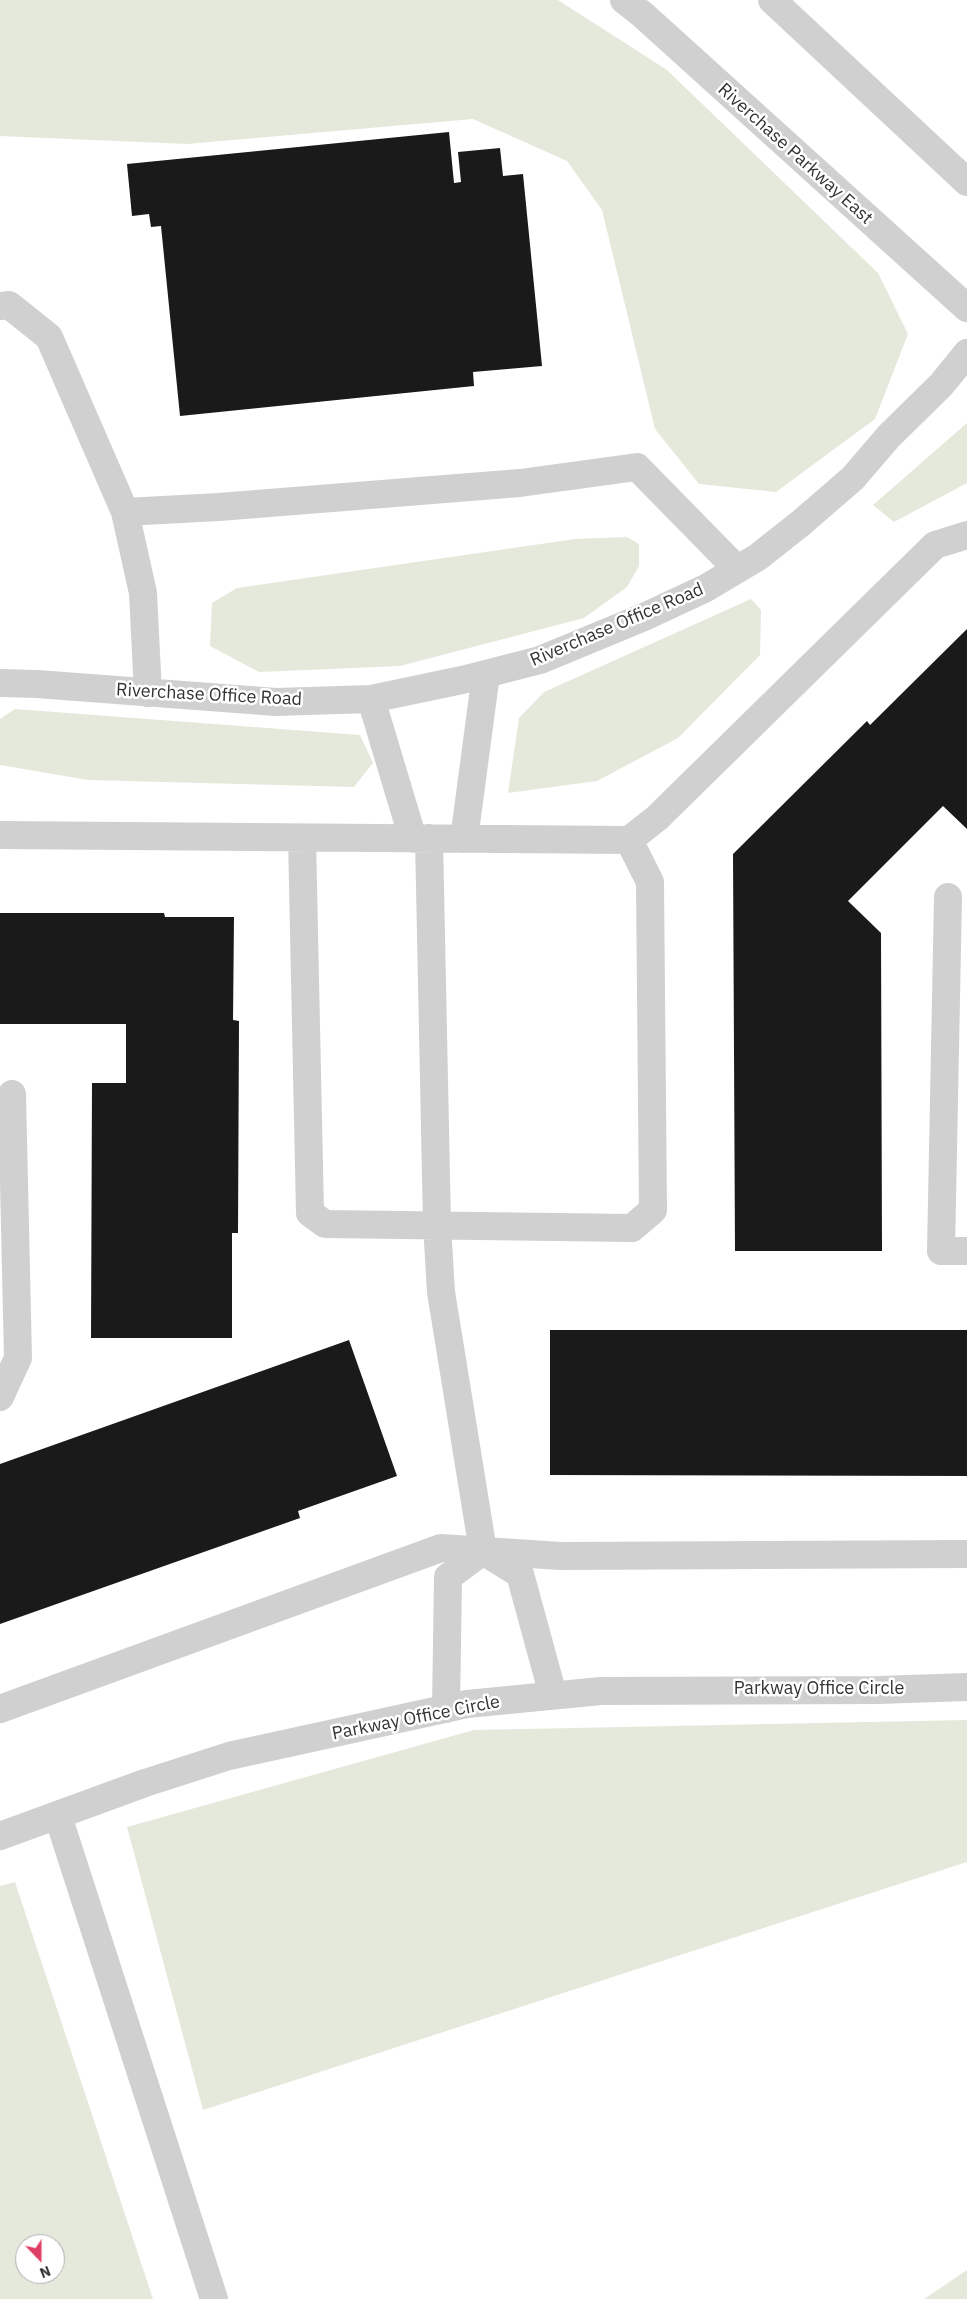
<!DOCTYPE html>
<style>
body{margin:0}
#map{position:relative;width:967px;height:2299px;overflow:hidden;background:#fff;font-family:"IBM Plex Sans",sans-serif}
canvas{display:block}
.north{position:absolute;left:15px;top:2234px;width:50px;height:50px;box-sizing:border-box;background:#fff;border:1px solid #adadad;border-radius:50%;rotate:158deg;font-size:14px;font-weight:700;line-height:20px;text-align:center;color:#333}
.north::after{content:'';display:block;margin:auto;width:18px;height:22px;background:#e03f65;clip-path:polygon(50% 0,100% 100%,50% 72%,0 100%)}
</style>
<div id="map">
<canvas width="967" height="2299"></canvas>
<div class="north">N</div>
</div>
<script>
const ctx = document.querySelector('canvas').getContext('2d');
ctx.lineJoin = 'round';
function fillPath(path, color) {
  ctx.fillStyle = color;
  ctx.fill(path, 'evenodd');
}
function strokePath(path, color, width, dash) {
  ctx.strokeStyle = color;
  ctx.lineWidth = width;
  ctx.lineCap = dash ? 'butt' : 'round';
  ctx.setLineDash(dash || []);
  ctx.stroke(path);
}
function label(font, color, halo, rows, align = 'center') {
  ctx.font = font + ' "IBM Plex Sans",sans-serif';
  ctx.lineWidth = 5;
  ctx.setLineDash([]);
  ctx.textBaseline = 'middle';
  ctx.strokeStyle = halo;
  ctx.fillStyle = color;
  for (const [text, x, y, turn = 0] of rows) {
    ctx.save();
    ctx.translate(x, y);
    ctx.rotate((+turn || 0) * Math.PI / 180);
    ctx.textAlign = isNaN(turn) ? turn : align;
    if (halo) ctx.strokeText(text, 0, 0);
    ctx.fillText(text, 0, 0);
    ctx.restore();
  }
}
const green = new Path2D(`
 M0,0H558L667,70L878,273L908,334L875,419L776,492L699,484L655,429L602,210L567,161L473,119L187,144L0,136Z
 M967,423V483L894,522L873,505Z
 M627,537L639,544V566L627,587L584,618L400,666L259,672L210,646L212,603L237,588L575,539Z
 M751,599L761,610L760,655L678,738L597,781L508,793L519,718L544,692Z
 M15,709L360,735L373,763L354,787L88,780L0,765V719Z
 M967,1720V1862L203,2110L127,1827L474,1730Z
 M15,1882L153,2299H0V1886ZM25,2244H55V2274H25Z
 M967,2270V2299H924Z`);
const building = new Path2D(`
 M449,132L454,183L461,182L458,152L500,148L503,176L523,174L542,366L473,372L474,386L180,416L161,226L151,227L149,214L132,216L127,164Z
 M967,629V829L943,806L848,901L881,933L882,1251H735L733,854L867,721L870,725Z
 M0,913H164L165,917H234L233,1020L239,1021L238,1233H232V1338H91L92,1083H126V1024H0Z
 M550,1330H967V1476L550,1475Z
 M349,1340L397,1476L298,1511L300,1518L0,1624V1464Z`);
const minor = new Path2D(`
 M624,0L643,15L967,308
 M772,0L967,182
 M0,306L9,305L49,337L125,512
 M0,683L37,684L276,702L371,699L462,680L540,660L644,617L706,588L758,557L801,523L853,478L889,436L941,385L967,353
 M148,693L143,593L125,512L219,507L520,483L637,467L737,569
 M371,699L413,839
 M0,835L629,840L657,818L935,545L967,535
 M302,838L310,1213L325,1224L632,1228L653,1210L650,882L629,840
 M429,838L437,1225L441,1292L483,1551
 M464,839L486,674
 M948,897L941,1251H967
 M0,1397L18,1358L12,1094
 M0,1709L441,1548L560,1556L967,1554
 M446,1709L448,1577L483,1551L520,1574L553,1695
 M58,1816L214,2299
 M0,1836L145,1783L229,1756L467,1704L601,1691L878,1690L967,1687`);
const streetNames = [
 ["Riverchase Parkway East",795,154,42],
 ["Riverchase Office Road",617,625,-23],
 ["Riverchase Office Road",209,695,3],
 ["Parkway Office Circle",819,1689],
 ["Parkway Office Circle",416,1718,-11]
];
fillPath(green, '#e5e9dc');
fillPath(building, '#1a1a1a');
strokePath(minor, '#d0d0d0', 28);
label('18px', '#333', '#fff', streetNames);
</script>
